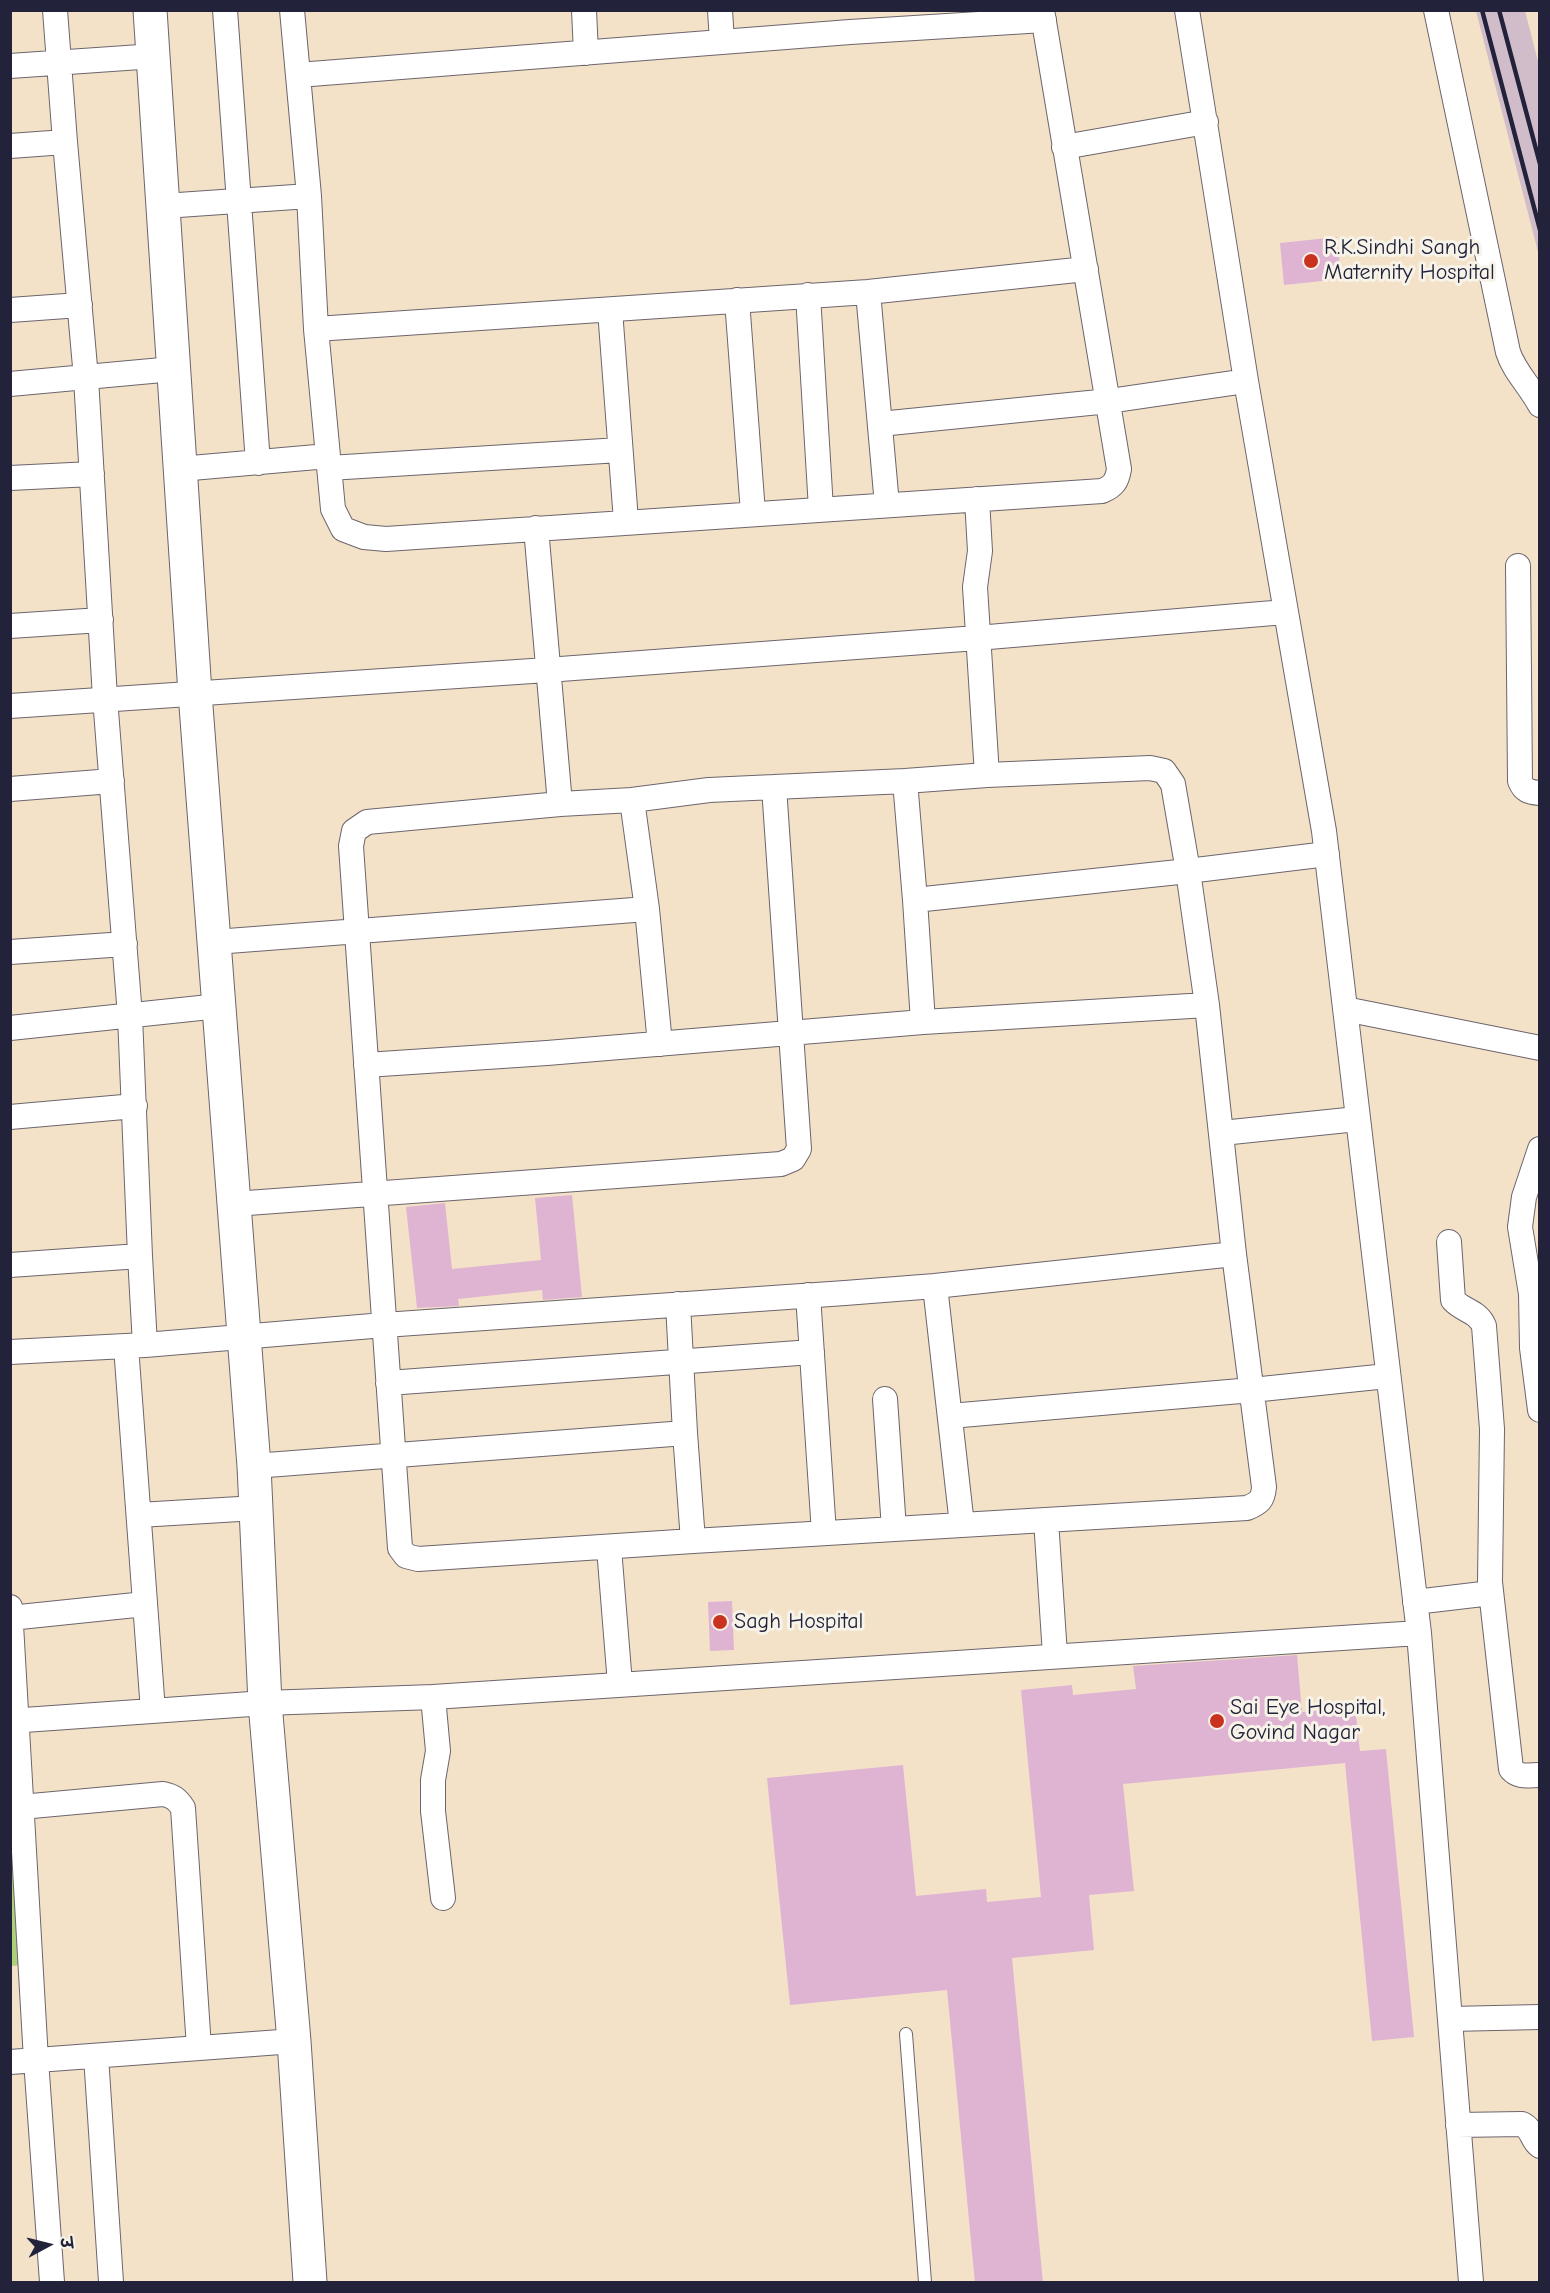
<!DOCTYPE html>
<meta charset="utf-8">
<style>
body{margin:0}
#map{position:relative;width:1550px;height:2293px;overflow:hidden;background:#f4e2c8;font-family:"Comic Neue","Playpen Sans Deva",sans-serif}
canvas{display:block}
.frame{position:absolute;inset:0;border:12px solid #22223b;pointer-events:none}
.north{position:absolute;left:18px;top:2215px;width:60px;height:60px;-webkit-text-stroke:4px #f7f3e8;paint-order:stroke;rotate:83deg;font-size:16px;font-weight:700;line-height:24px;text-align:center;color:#22223b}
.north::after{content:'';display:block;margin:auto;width:21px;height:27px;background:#22223b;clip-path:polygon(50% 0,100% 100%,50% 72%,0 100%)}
</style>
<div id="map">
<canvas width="1550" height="2293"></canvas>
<div class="frame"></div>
<div class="north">उ</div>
</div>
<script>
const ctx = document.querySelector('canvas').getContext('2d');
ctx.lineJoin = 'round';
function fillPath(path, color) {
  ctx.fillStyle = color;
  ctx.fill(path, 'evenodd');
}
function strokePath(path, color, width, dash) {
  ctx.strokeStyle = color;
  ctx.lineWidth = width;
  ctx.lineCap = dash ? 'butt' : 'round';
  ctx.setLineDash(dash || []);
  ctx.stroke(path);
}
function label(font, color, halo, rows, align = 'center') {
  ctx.font = font + ' "Comic Neue",sans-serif';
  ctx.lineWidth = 6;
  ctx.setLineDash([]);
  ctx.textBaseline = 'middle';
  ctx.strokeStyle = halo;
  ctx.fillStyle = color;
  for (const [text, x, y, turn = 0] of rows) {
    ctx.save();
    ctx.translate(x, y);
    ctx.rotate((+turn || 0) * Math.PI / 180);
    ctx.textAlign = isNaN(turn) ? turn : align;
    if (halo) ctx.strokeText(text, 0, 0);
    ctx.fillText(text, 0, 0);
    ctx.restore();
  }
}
const industrial = new Path2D(`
 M1476,11H1525L1540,69L1539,256Z`);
const green = new Path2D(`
 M29,1828L40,1964L11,1966V1829Z`);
const building = new Path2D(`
 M1337,237L1341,279L1284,285L1280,243Z
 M572,1195L582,1297L543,1300L542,1290L458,1299L459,1306L417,1308L406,1207L445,1203L452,1269L541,1260L535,1198Z
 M732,1601L734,1650L710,1651L708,1602Z
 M1297,1655L1302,1712L1355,1707L1360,1751L1386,1749L1414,2037L1372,2041L1345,1763L1123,1784L1134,1891L1089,1895L1094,1950L1012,1958L1043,2283H975L947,1990L790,2005L767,1778L903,1765L916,1896L986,1889L987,1902L1041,1897L1021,1690L1072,1685L1073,1695L1136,1689L1133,1666Z`);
const lane = new Path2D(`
 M906,2034L925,2282`);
const street = new Path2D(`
 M55,10L65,142L86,378L105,698L130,1016L140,1256L145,1345
 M225,10L258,463
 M292,10L309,196L316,329L333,509L343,529L364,537L386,539L1102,491C1114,486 1117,481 1119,469L1042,10
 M584,10L586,53
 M720,10L722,42
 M1187,10L1246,381L1324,831L1419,1633L1471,2282
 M1436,10L1508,352C1514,371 1530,386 1540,405
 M10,66L155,56
 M298,75L850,32L1044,20
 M10,146L65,142
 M1064,147L1206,122
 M164,206L309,196
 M868,292L887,505
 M808,295L821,509
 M737,300L753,513
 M10,310L80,305
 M610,310L626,521
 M316,329L868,292L1086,269
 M10,384L173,369
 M880,424L1109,401L1246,381
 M329,468L620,450
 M180,469L328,456
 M10,478L92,474
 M977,499L980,551L975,587L987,775L1150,768L1164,771L1173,784L1188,871L915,900L905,781L987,775
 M536,528L560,804
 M1518,566L1520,781C1524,791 1529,792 1540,793
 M10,626L101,620
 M10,706L547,670L977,638L1285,612
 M10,789L112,781
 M647,909L660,1044
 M215,942L647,909L632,800
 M10,952L125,944
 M1207,1005L1188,871L1327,854
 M1345,1009L1540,1048
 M923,1022L1207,1005L1234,1254
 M10,1028L219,1006
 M366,1065L547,1053L923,1022L915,900
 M10,1117L135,1106
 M1222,1133L1357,1119
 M1540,1149L1524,1197L1520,1227L1531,1294L1532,1348L1540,1410
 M234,1204L781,1164L793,1159L799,1149L774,787
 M1449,1242L1453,1300C1463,1311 1478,1311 1484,1326L1492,1429L1490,1582L1511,1769C1519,1778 1528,1775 1540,1775
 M10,1265L140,1256
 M935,1286L962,1525
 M808,1295L824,1533
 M678,1304L685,1433
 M126,1346L153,1711
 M10,1352L145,1345L384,1325L845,1293L935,1286L1234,1254L1264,1487C1263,1500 1259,1503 1247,1508L693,1541
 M388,1383L812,1352
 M885,1399L894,1529
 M950,1416L1252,1390L1387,1376
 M254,1466L685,1433L693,1541L418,1559L406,1556L400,1548L351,846L354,831L367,822L560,804L632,800L709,790L905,781
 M139,1515L256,1508
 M1046,1520L1055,1655
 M609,1548L620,1684
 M1415,1602L1491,1593
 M10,1607L36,2060L52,2282
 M10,1618L145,1604
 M433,1697L438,1751L433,1780V1811L443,1898
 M10,1721L265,1703L433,1697L1419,1633
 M10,1808L163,1794C173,1796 177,1799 183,1808L199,2048
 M1450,2019L1540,2017
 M96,2056L111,2282
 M10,2062L294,2041
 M1458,2125L1522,2124C1533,2129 1531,2140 1540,2146`);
const secondary = new Path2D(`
 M150,10L195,693L254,1466L265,1703L294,2041L310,2282`);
const rail = new Path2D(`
 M1482,10L1540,230
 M1499,10L1540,164`);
const markers = [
 [1311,261,8,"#c8321e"],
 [720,1622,8,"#c8321e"],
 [1217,1721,8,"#c8321e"]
];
const poiNames = [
 ["R.K.Sindhi Sangh",1324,248],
 ["Maternity Hospital",1324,273],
 ["Sagh Hospital",734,1622],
 ["Sai Eye Hospital,",1230,1708],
 ["Govind Nagar",1230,1733]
];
fillPath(industrial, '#d1bdc9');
fillPath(green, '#add17b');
fillPath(building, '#dfb4d3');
strokePath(lane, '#6c656c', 14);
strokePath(street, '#6c656c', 26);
strokePath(secondary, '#6c656c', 35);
strokePath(lane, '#fff', 12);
strokePath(street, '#fff', 24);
strokePath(secondary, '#fff', 33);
strokePath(rail, '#22223b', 4.5);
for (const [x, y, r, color] of markers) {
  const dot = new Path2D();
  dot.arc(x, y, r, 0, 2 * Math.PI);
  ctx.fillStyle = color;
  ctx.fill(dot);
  strokePath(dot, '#f7f3e8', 2);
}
label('22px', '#22223b', '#f7f3e8', poiNames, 'left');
</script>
